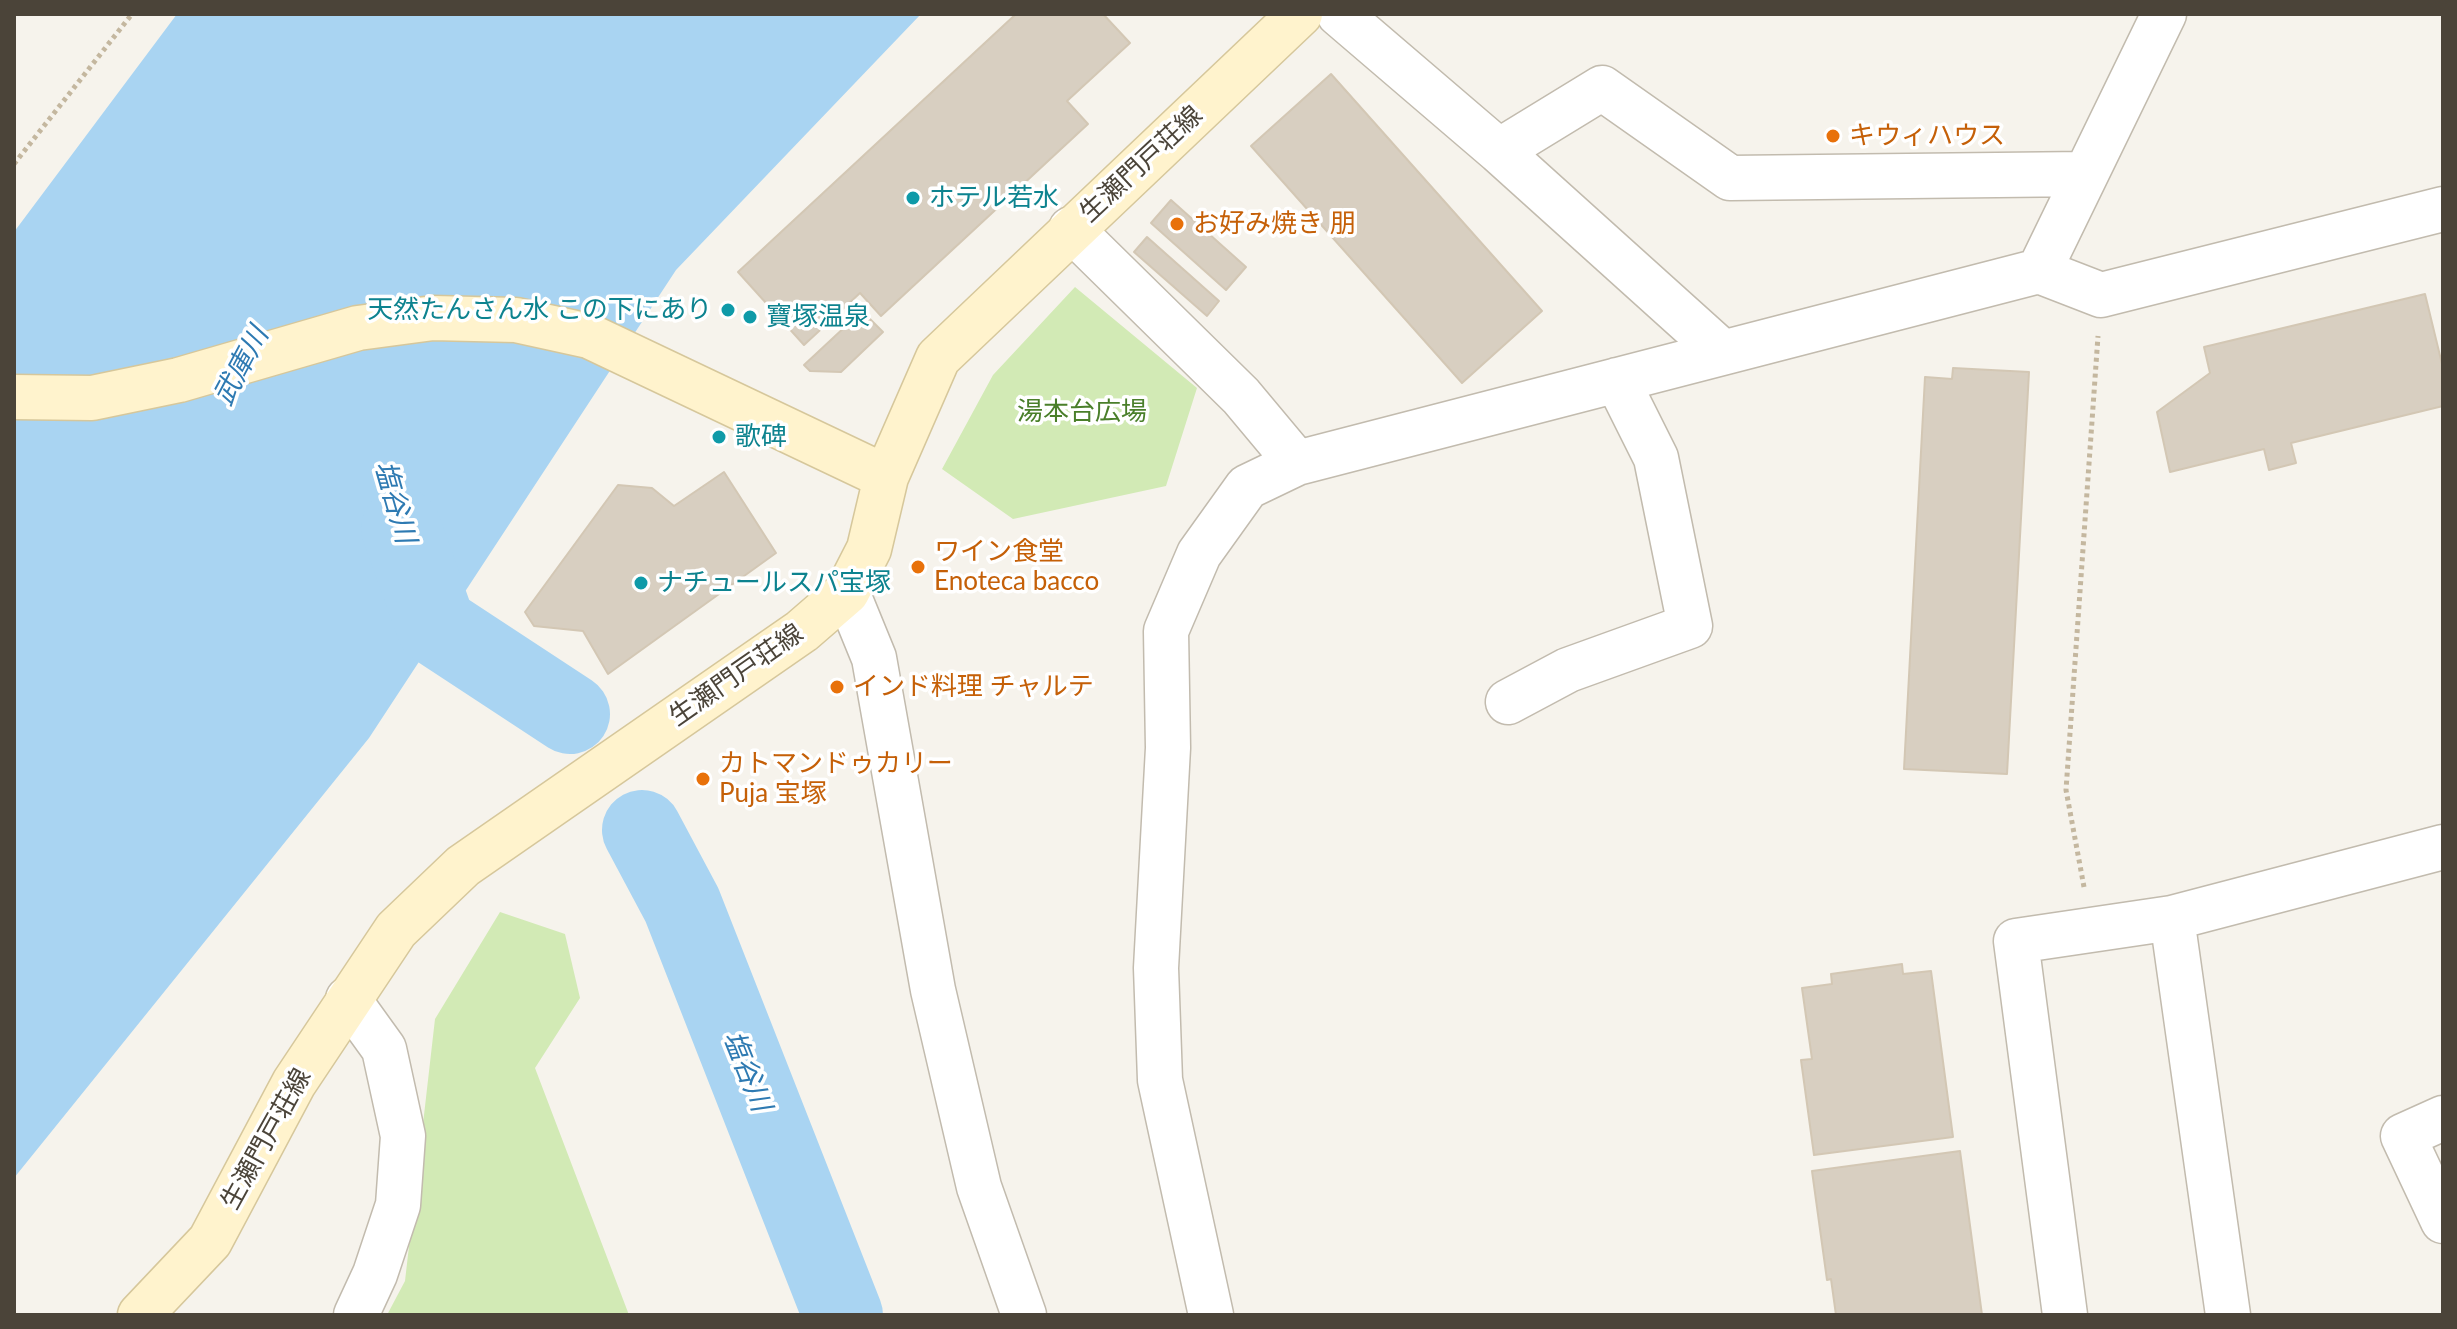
<!DOCTYPE html>
<meta charset="utf-8">
<style>
body{margin:0}
#map{position:relative;width:2457px;height:1329px;overflow:hidden;background:#f6f3ec;font-family:Lato,sans-serif}
canvas{display:block}
.frame{position:absolute;inset:0;border:16px solid #4b4439;pointer-events:none}
</style>
<div id="map">
<canvas width="2457" height="1329"></canvas>
<div class="frame"></div>
</div>
<script>
const ctx = document.querySelector('canvas').getContext('2d');
ctx.lineJoin = 'round';
function fillPath(path, color) {
  ctx.fillStyle = color;
  ctx.fill(path, 'evenodd');
}
function strokePath(path, color, width, dash) {
  ctx.strokeStyle = color;
  ctx.lineWidth = width;
  ctx.lineCap = dash ? 'butt' : 'round';
  ctx.setLineDash(dash || []);
  ctx.stroke(path);
}
function label(font, color, halo, rows, align = 'center') {
  ctx.font = font + ' Lato,"Noto Sans JP",sans-serif';
  ctx.lineWidth = 7;
  ctx.setLineDash([]);
  ctx.textBaseline = 'middle';
  ctx.strokeStyle = halo;
  ctx.fillStyle = color;
  for (const [text, x, y, turn = 0] of rows) {
    ctx.save();
    ctx.translate(x, y);
    ctx.rotate((+turn || 0) * Math.PI / 180);
    ctx.textAlign = isNaN(turn) ? turn : align;
    if (halo) ctx.strokeText(text, 0, 0);
    ctx.fillText(text, 0, 0);
    ctx.restore();
  }
}
const green = new Path2D(`
 M1075,287L1197,388L1166,486L1013,519L942,469L993,375Z
 M500,912L565,934L580,998L535,1068L629,1315H387L405,1281L435,1019Z`);
const water = new Path2D(`
 M177,14H921L676,270L369,738L14,1178V232Z`);
const river = new Path2D(`
 M401,528L436,626L570,714
 M642,830L682,905L843,1315`);
const building = new Path2D(`
 M1016,14H1103L1130,43L1067,101L1088,124L881,316L860,293L804,345L738,272Z
 M1331,74L1542,311L1462,383L1251,146Z
 M1171,200L1246,267L1226,290L1151,223Z
 M1147,237L1219,301L1207,316L1134,252Z
 M2425,294L2443,368V406L2291,443L2296,463L2269,470L2264,449L2170,472L2157,412L2210,373L2204,347Z
 M862,311L883,332L841,372L810,371L804,365Z
 M1953,368L2029,372L2007,774L1904,769L1925,377L1952,379Z
 M724,472L776,553L608,674L583,631L534,626L525,612L618,485L652,488L674,506Z
 M1902,964L1903,974L1931,971L1953,1137L1814,1155L1801,1060L1812,1059L1802,988L1832,984L1831,974Z
 M1960,1151L1982,1315H1836L1831,1279L1827,1280L1812,1171Z`);
const path = new Path2D(`
 M14,164L132,14
 M2084,887L2066,790L2098,336`);
const street = new Path2D(`
 M1339,14L1499,151L1722,352
 M1499,151L1602,88L1730,178L2086,174
 M1071,229L1241,396L1297,463
 M2039,271L2164,14
 M847,592L874,658L933,990L979,1187L1024,1315
 M1508,702L1568,670L1690,626L1656,458L1617,380
 M2172,918L2228,1315
 M348,999L384,1049L403,1136L398,1205L375,1274L356,1315
 M2443,1118L2403,1136L2443,1221
 M1211,1315L1160,1080L1156,968L1168,748L1166,631L1199,554L1247,487L1297,463L2039,271L2101,295L2443,209
 M2065,1315L2016,941L2172,918L2443,847`);
const secondary = new Path2D(`
 M14,397L92,398L179,380L358,328L433,318L516,320L589,336L886,477
 M140,1315L210,1241L294,1083L396,930L463,866L802,631L847,592L869,549L886,477L938,358L1300,14`);
const markers = [
 [1833,136,8,"#e8710a"],
 [913,198,8,"#0f9aa8"],
 [1177,224,8,"#e8710a"],
 [728,310,8,"#0f9aa8"],
 [750,317,8,"#0f9aa8"],
 [719,437,8,"#0f9aa8"],
 [918,567,8,"#e8710a"],
 [641,583,8,"#0f9aa8"],
 [837,687,8,"#e8710a"],
 [703,779,8,"#e8710a"]
];
const foodNames = [
 ["キウィハウス",1849,136],
 ["お好み焼き 朋",1193,224],
 ["ワイン食堂",934,552],
 ["Enoteca bacco",934,582],
 ["インド料理 チャルテ",853,687],
 ["カトマンドゥカリー",719,764],
 ["Puja 宝塚",719,794]
];
const streetNames = [
 ["生瀬門戸荘線",1141,164,-43],
 ["生瀬門戸荘線",736,675,-35],
 ["生瀬門戸荘線",266,1139,-61]
];
const cultureNames = [
 ["ホテル若水",929,198],
 ["天然たんさん水 この下にあり",712,310,"right"],
 ["寶塚温泉",766,317],
 ["歌碑",735,437],
 ["ナチュールスパ宝塚",657,583]
];
const parkNames = [
 ["湯本台広場",1082,412]
];
const waterNames = [
 ["武庫川",241,366,-62],
 ["塩谷川",395,502,74],
 ["塩谷川",747,1071,68]
];
fillPath(green, '#d2eab5');
fillPath(water, '#a9d4f2');
strokePath(river, '#a9d4f2', 80);
fillPath(building, '#d8cfc1');
strokePath(building, '#d3c7b4', 2);
strokePath(street, '#c2bbae', 47);
strokePath(secondary, '#d6c79b', 47);
strokePath(path, '#c4b79f', 5, [4, 4]);
strokePath(street, '#fff', 44);
strokePath(secondary, '#fff3cd', 44);
for (const [x, y, r, color] of markers) {
  const dot = new Path2D();
  dot.arc(x, y, r, 0, 2 * Math.PI);
  ctx.fillStyle = color;
  ctx.fill(dot);
  strokePath(dot, '#fff', 3);
}
label('26px', '#c56008', '#fff', foodNames, 'left');
label('26px', '#4b4439', '#fff', streetNames);
label('26px', '#0d838f', '#fff', cultureNames, 'left');
label('26px', '#4a7f2a', '#fff', parkNames);
label('italic 28px', '#2e7ab2', '#fff', waterNames);
</script>
